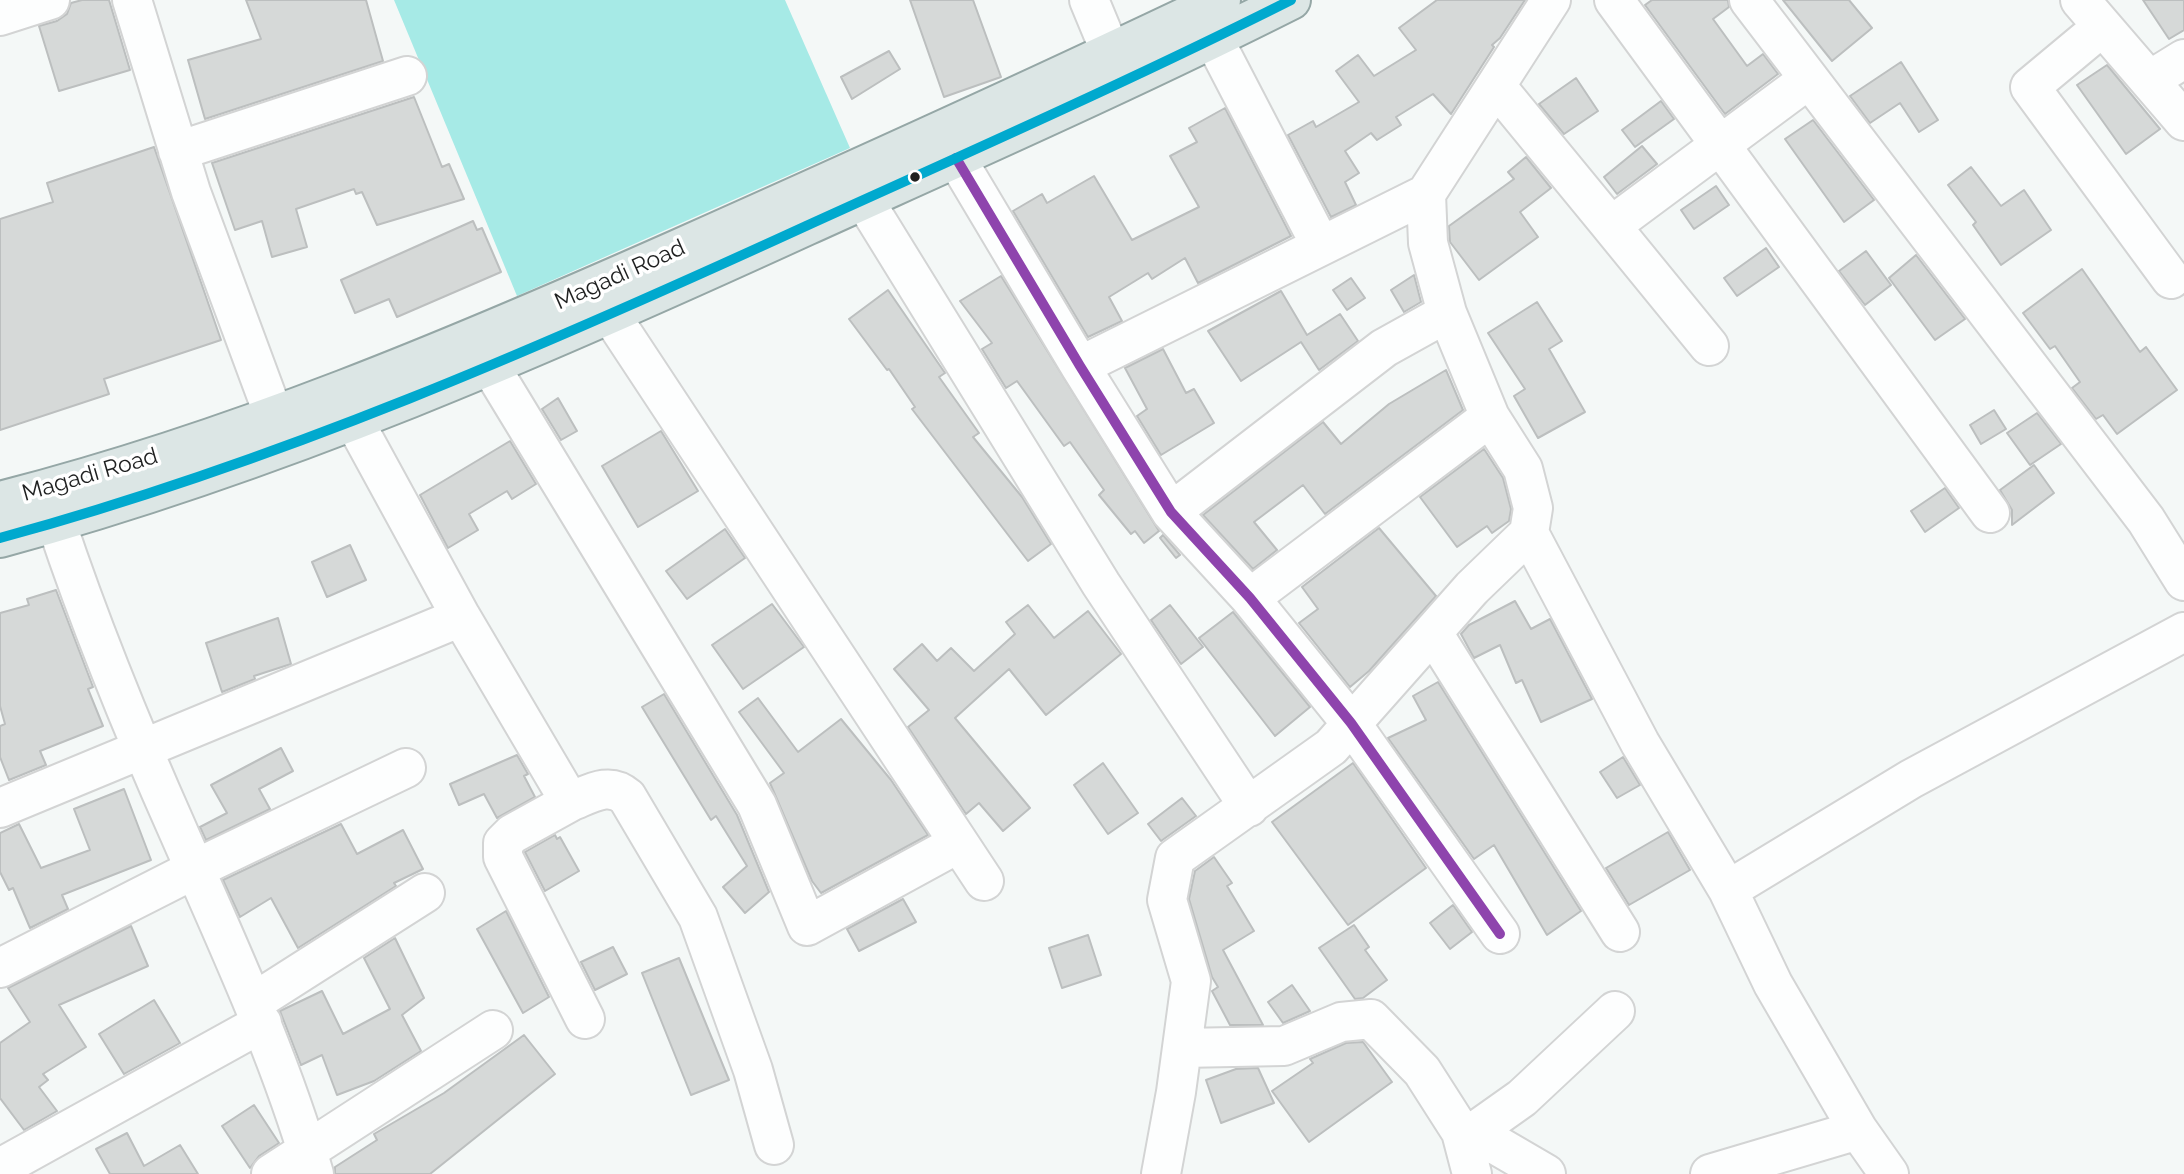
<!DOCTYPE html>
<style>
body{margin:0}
canvas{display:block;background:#f4f8f7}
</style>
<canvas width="2184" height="1174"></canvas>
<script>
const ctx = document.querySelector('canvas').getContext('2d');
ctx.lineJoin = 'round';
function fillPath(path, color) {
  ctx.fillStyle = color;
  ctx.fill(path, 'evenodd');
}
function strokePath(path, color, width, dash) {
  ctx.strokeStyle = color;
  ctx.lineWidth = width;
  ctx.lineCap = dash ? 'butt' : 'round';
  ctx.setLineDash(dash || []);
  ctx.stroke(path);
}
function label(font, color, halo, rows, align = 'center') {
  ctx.font = font + ' Raleway,sans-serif';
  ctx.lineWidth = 7;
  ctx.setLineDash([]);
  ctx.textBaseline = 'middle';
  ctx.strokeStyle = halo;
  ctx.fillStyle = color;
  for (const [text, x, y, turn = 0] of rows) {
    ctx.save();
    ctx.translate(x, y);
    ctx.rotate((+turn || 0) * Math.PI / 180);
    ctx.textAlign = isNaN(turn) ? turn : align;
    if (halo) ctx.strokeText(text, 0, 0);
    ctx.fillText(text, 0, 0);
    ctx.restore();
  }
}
const green = new Path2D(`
 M394,0H785L850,148L517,296Z`);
const building = new Path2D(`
 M82,0H109L130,70L59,91L39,26L57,21L67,14L71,3Z
 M246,0H366L383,61L205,119L188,60L261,39Z
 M910,0H973L1001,77L944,97Z
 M1437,0H1525L1500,38L1492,45L1494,47L1451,114L1433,94L1396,117L1401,125L1377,140L1371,133L1345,151L1359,173L1345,182L1356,205L1331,217L1288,135L1313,121L1316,127L1359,102L1336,71L1358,55L1374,76L1416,50L1399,28Z
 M1652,0H1728L1729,7L1713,19L1747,66L1763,54L1778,74L1725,114L1645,5Z
 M1783,0H1849L1872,28L1832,61Z
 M2143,0H2184V30L2169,39Z
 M889,51L900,69L852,99L841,77Z
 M1901,62L1938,120L1919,132L1900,103L1870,123L1850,96Z
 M2107,65L2160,129L2126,154L2077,85Z
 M1576,78L1598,111L1564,134L1539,104Z
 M414,97L442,167L449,164L464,199L377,225L362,192L356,194L354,189L296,209L307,247L272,257L262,221L235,230L212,163Z
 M1661,101L1674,119L1635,147L1622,130Z
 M1225,108L1291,236L1198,283L1185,258L1152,279L1148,273L1109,297L1122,321L1088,337L1013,211L1042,194L1047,203L1094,176L1132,240L1199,207L1170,156L1197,142L1189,128Z
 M1813,120L1874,200L1844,222L1785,139Z
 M1642,146L1657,164L1617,194L1604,177Z
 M154,147L221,340L104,379L109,394L0,430V219L53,202L47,183Z
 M1526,157L1551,188L1520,212L1538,237L1479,280L1450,242L1449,226L1514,179L1508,172Z
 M1971,167L2001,206L2024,190L2051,230L2001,265L1973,225L1976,222L1948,185Z
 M1716,186L1729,205L1694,229L1681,210Z
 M473,221L477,230L482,228L501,272L397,317L389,299L355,313L341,280Z
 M1766,248L1779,267L1737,296L1724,278Z
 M1866,251L1891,285L1865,305L1839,271Z
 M1916,255L1965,319L1935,340L1889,278Z
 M2082,269L2140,352L2146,347L2177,390L2117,434L2103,415L2096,419L2072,388L2080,382L2055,346L2050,349L2023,313Z
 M1414,275L1421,302L1404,312L1391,290Z
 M1001,276L1159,531L1144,543L1135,531L1131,534L1099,495L1104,490L1070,442L1064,446L1017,381L1006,388L982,349L992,343L960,301Z
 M1351,278L1365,298L1347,310L1333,290Z
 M888,290L945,373L939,377L979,433L973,437L1022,497L1051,544L1028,561L912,409L915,407L889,369L887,370L849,319Z
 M1281,291L1307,335L1340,314L1358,341L1319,370L1301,342L1241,381L1208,331Z
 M1537,302L1562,341L1549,349L1585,412L1538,438L1514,396L1525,389L1488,333Z
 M1163,349L1186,393L1194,389L1214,423L1161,455L1137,416L1147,409L1125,368Z
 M1446,370L1463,410L1325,514L1303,485L1254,522L1277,550L1253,569L1203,515L1323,422L1341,444L1389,404Z
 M558,398L577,431L561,440L542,409Z
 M1994,410L2006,429L1981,444L1970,425Z
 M2037,413L2061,444L2030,465L2007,433Z
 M661,431L698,491L638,527L602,466Z
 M510,441L536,484L512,499L507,491L469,514L478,530L448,548L420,495Z
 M1484,449L1503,478L1511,509L1509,521L1492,533L1487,526L1457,547L1420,497Z
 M2034,465L2054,493L2012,525V510L2000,490Z
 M1945,488L1959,508L1925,532L1911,511Z
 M1379,528L1436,596L1369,671L1350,687L1299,623L1318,609L1302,587Z
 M725,529L745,558L687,599L666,571Z
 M1163,535L1180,555L1176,558L1160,538Z
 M350,545L366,580L327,597L312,562Z
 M56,590L93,687L88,689L103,726L40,751L46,765L9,780L0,757V726L5,724L0,706V613L29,605L27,599Z
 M1515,601L1531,629L1550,619L1592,699L1541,722L1522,680L1516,683L1500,645L1474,658L1461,634L1469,625Z
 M772,604L804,647L743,689L712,645Z
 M1028,605L1054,638L1088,611L1121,654L1046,715L1009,669L955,718L1030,808L1003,831L979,803L966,814L908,727L929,710L894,669L922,644L937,661L951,648L974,671L1015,634L1006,622Z
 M1170,605L1203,647L1181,664L1151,620Z
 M1233,612L1310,707L1275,736L1199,638Z
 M278,618L291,664L254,676L255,679L222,692L206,643Z
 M1438,682L1581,911L1547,935L1494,845L1474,859L1388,738L1426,720L1413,696Z
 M664,694L737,815L769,892L745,913L723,887L747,866L716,816L711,820L642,707Z
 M758,698L798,752L841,719L891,780L928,835L821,893L812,881L770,783L784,773L739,712Z
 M281,748L293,771L259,789L270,809L206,840L200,827L227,813L211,785Z
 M517,755L528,774L524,776L535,797L497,818L484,794L459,805L450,784Z
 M1623,757L1640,785L1617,798L1600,772Z
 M1103,763L1138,813L1108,834L1074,785Z
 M1353,763L1426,868L1348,925L1272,822Z
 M124,789L151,860L62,895L68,909L30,928L13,888L9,890L0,872V833L19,824L41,868L90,850L74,809Z
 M1182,798L1196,816L1161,841L1148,824Z
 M341,824L357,854L403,830L423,869L394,883L396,886L298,948L271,898L240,917L223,880Z
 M1668,832L1690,870L1629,905L1606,868Z
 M555,835L557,839L560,837L579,871L545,891L525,852Z
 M1214,857L1232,883L1227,886L1254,931L1223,950L1263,1025H1230L1212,991L1218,987L1212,977L1189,899L1195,871Z
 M903,899L916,922L859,951L847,929Z
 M1453,905L1472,932L1450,949L1430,923Z
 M506,911L549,997L523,1013L477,929Z
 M1354,925L1369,947L1365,950L1387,980L1363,998L1355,999L1319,948Z
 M131,926L148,966L59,1005L86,1047L43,1074L48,1080L39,1087L57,1111L24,1130L0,1098V1043L30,1022L8,988Z
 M1088,935L1101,975L1062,988L1049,948Z
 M395,938L424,998L402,1015L421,1051L374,1081L337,1095L322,1055L301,1065L280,1011L322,991L343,1034L390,1009L364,958Z
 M613,947L627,974L595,990L581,962Z
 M679,958L729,1080L691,1095L642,973Z
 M1292,985L1310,1011L1283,1023L1268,1002Z
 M154,1000L180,1043L124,1074L99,1034Z
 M524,1035L555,1074L430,1174H335V1167L377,1140L374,1134L444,1093Z
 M1363,1042L1392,1082L1309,1142L1272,1091L1313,1063L1310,1059L1346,1043Z
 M1258,1068L1274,1103L1221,1123L1206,1080L1236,1069Z
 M254,1105L279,1143L259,1156L250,1168L222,1126Z
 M127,1133L144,1166L180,1145L198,1174H110L96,1149Z`);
const minor = new Path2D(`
 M132,0L191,192L274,416
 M1089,0L1111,53
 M1614,0L1990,513
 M1749,0L2146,520L2184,581
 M2080,0L2184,121
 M0,16L50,0
 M2102,27L2030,87L2171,279
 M1213,38L1321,246
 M2150,80L2184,59
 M1496,86L1611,226L1809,79
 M178,151L407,76
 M956,158L1080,366L1171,512L1250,598L1351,723L1500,934
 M864,200L1101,584L1249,807
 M1611,226L1709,346
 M610,314L984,881
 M490,366L757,805L807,926L959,843
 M1080,366L1426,194
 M354,421L461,617L570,802L512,834L503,843V857L585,1019
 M1171,512L1384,348L1447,313
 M56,522C91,627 134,732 179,833C228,945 280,1056 314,1174
 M1529,533L1640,743L1728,890L1773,984L1858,1130L1889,1174
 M1250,598L1490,417
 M1433,633L1620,932
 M570,802C590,794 609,781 627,797L698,917L753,1070L774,1145
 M0,808L461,617
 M1728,890L1911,779L2184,632
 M0,968L195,869L406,768
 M254,1002L425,893
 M1182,1048L1284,1046L1341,1022L1371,1019L1422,1071L1461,1132L1472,1174
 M1461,1132H1474L1546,1174
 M1474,1132L1522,1098L1615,1011
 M0,1168L262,1023
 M271,1174L493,1030
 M1161,1174L1176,1092L1191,981L1167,900L1175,858L1331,747L1472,588L1529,533L1533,508L1523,469L1490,417L1447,313L1428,243L1426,194L1551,0
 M1710,1174L1858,1130`);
const major = new Path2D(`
 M0,501C235,441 457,347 678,249C860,168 1041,86 1221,0
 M0,538C279,462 544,346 806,226C969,152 1132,80 1291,0`);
const bus1 = new Path2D(`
 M956,158L1080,366L1171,512L1250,598L1351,723L1500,934`);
const bus2 = new Path2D(`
 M0,538C279,462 544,346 806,226C969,152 1132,80 1291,0`);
const markers = [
 [915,177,6,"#1f2020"]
];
const streetNames = [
 ["Magadi Road",620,275,-24],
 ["Magadi Road",90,475,-16]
];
fillPath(green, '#a6eae6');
fillPath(building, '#d6d9d8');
strokePath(building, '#bcbfbf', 2);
strokePath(minor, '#d3d4d4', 42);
strokePath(major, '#95a7a6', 42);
strokePath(minor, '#fdfefe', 38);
strokePath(major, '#dce6e5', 38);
strokePath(bus1, '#8e44ad', 10);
strokePath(bus2, '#00a9ce', 10);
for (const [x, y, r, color] of markers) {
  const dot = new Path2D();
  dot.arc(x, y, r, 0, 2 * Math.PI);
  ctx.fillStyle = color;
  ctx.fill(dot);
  strokePath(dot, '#fff', 2.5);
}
label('23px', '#1f2020', '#fff', streetNames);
</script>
